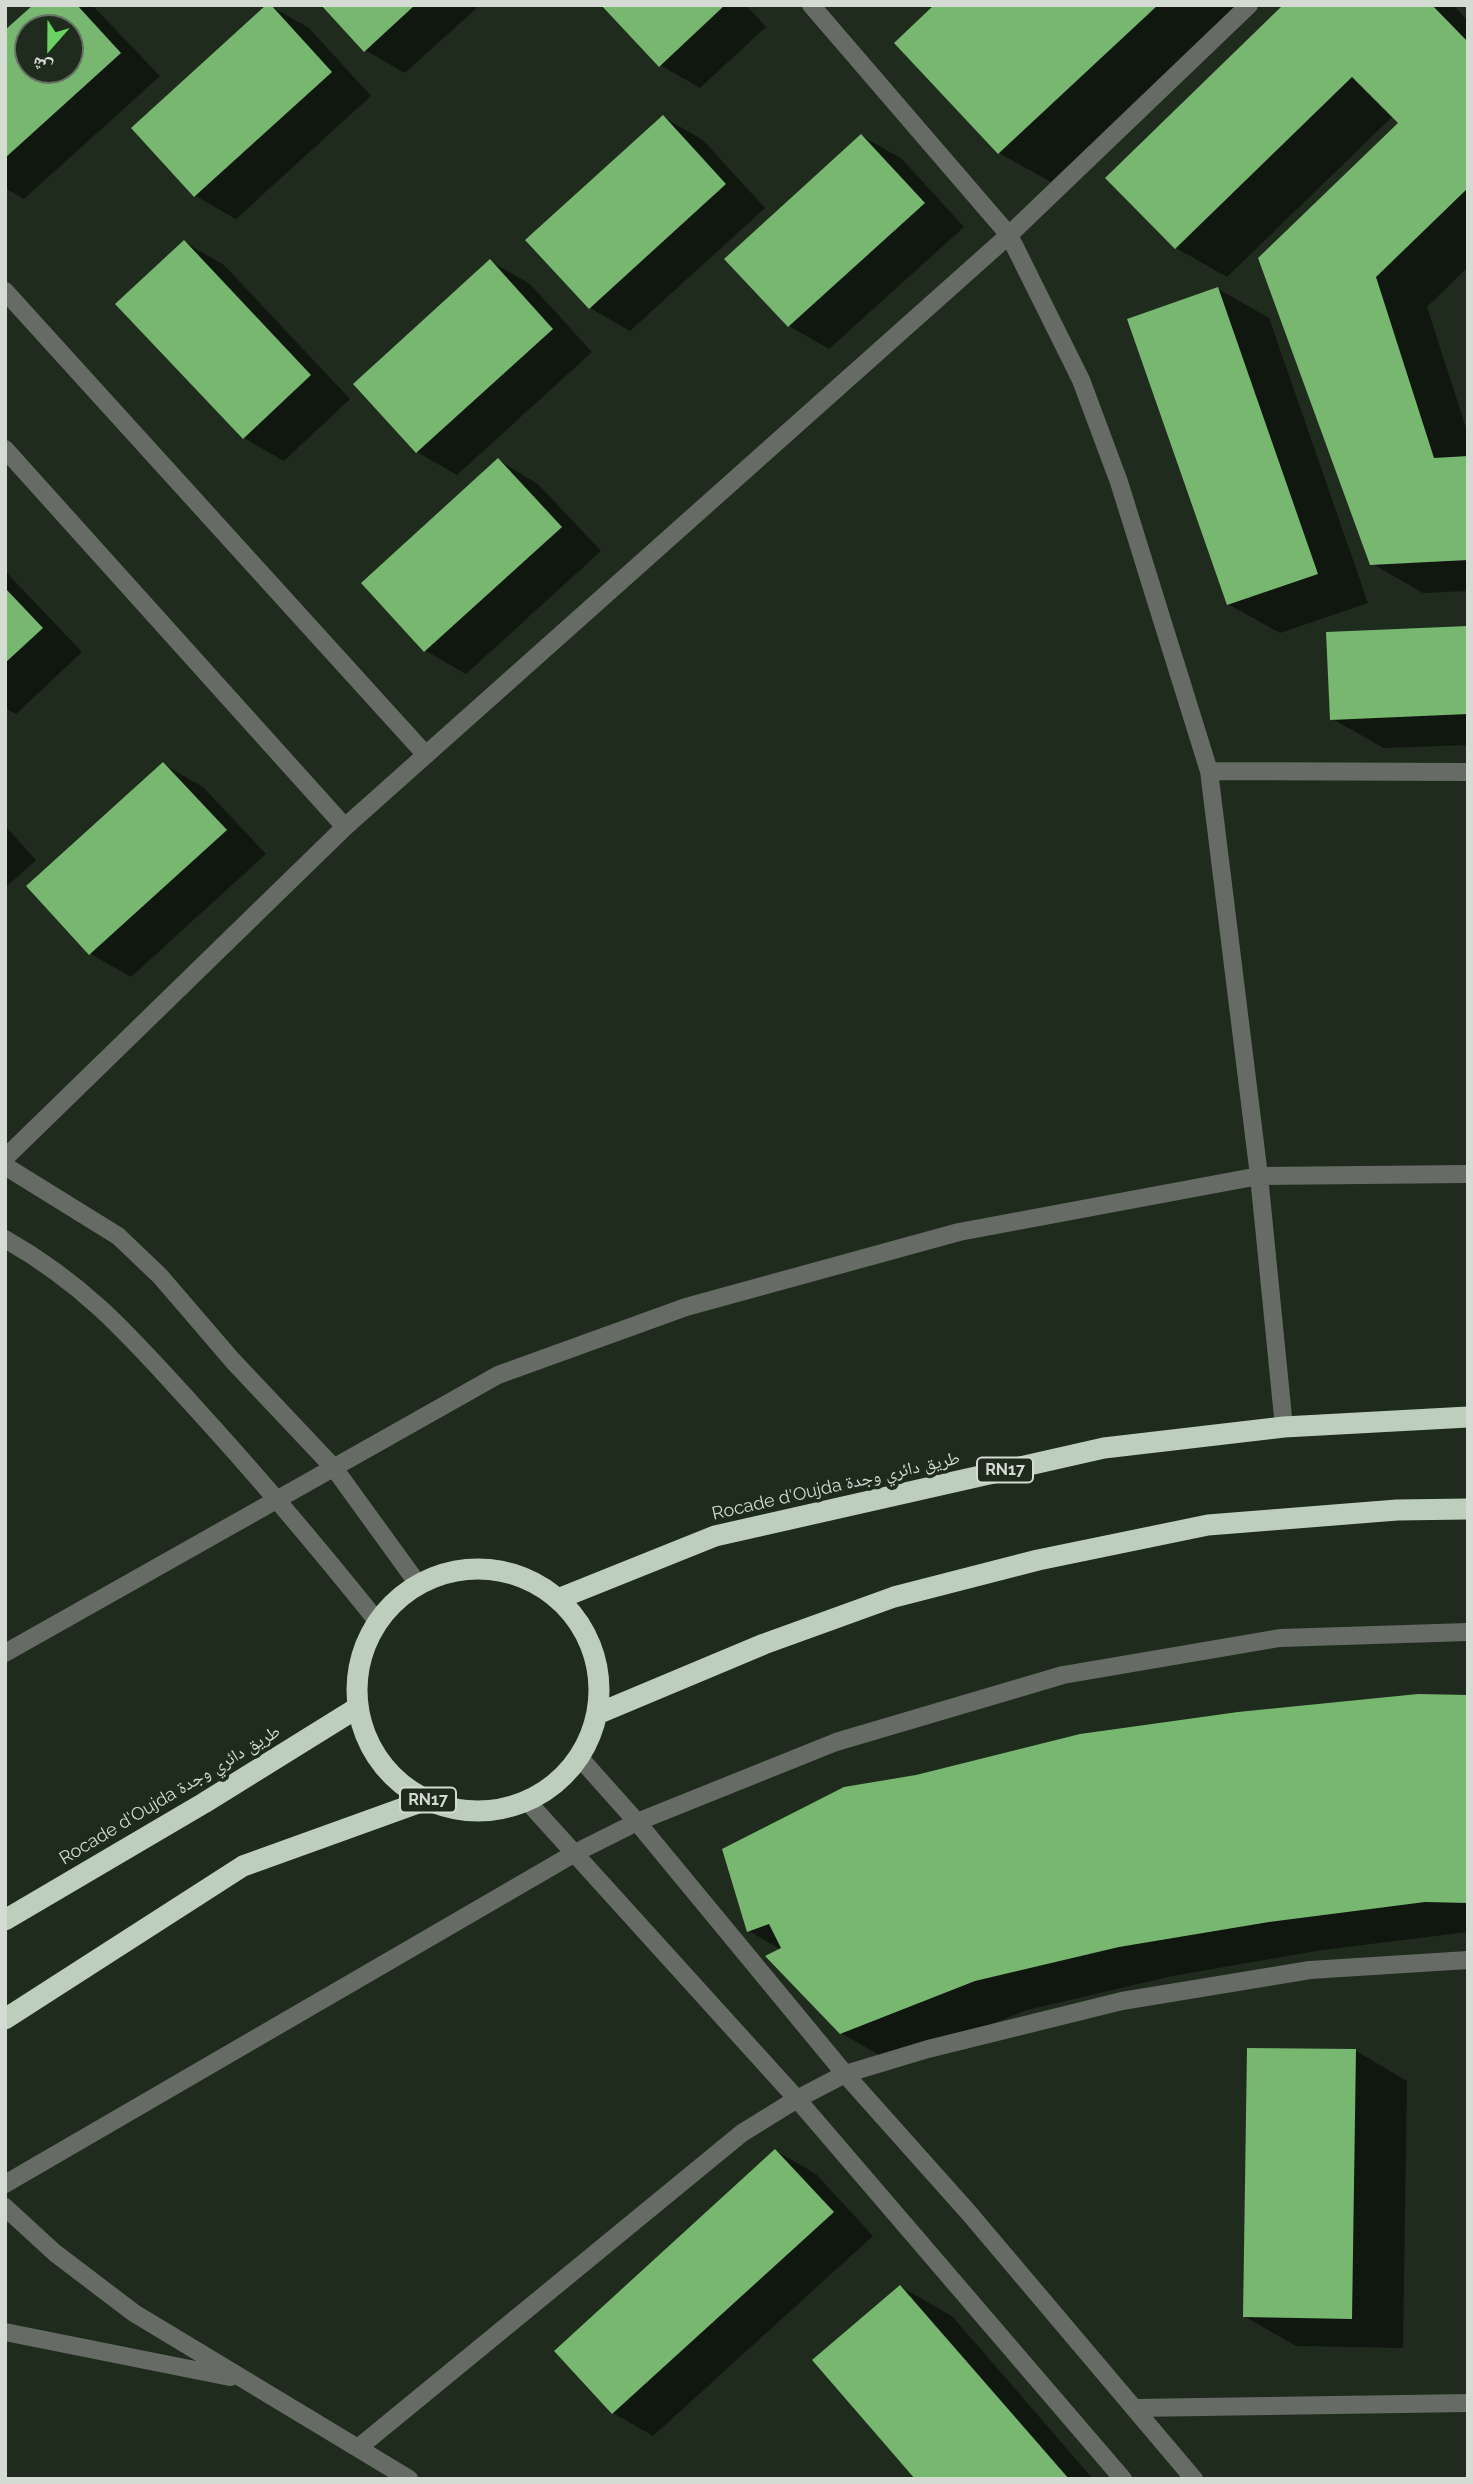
<!DOCTYPE html>
<meta charset="utf-8">
<style>
body{margin:0}
#map{position:relative;width:1473px;height:2484px;overflow:hidden;background:#1f2b1d;font-family:Raleway,"Noto Naskh Arabic",sans-serif}
canvas{display:block}
.frame{position:absolute;inset:0;border:7px solid #d3dbd2;pointer-events:none}
.north{position:absolute;left:14px;top:14px;width:70px;height:70px;box-sizing:border-box;background:#1f2b1d;border:2px solid #677165;border-radius:50%;rotate:201deg;font-size:19px;font-weight:700;line-height:28px;text-align:center;color:#d3dbd2}
.north::after{content:'';display:block;margin:auto;width:24px;height:32px;background:#6cd362;clip-path:polygon(50% 0,100% 100%,50% 72%,0 100%)}
</style>
<div id="map">
<canvas width="1473" height="2484"></canvas>
<div class="frame"></div>
<div class="north">ش</div>
</div>
<script>
const ctx = document.querySelector('canvas').getContext('2d');
ctx.lineJoin = 'round';
function fillPath(path, color) {
  ctx.fillStyle = color;
  ctx.fill(path, 'evenodd');
}
function strokePath(path, color, width, dash) {
  ctx.strokeStyle = color;
  ctx.lineWidth = width;
  ctx.lineCap = dash ? 'butt' : 'round';
  ctx.setLineDash(dash || []);
  ctx.stroke(path);
}
function label(font, color, halo, rows, align = 'center') {
  ctx.font = font + ' Raleway,"Noto Naskh Arabic",sans-serif';
  ctx.lineWidth = 7;
  ctx.setLineDash([]);
  ctx.textBaseline = 'middle';
  ctx.strokeStyle = halo;
  ctx.fillStyle = color;
  for (const [text, x, y, turn = 0] of rows) {
    ctx.save();
    ctx.translate(x, y);
    ctx.rotate((+turn || 0) * Math.PI / 180);
    ctx.textAlign = isNaN(turn) ? turn : align;
    if (halo) ctx.strokeText(text, 0, 0);
    ctx.fillText(text, 0, 0);
    ctx.restore();
  }
}
const shadow = new Path2D(`
 M36,5H92L160,76L24,199L5,188V33ZM28,28H70V70H28Z
 M269,5L309,28L371,96L236,219L196,196L134,128Z
 M324,5H480L405,73L365,50Z
 M604,5H746L766,27L700,88L660,65Z
 M937,5H1241L1051,182L999,153Z
 M1285,5H1453L1468,21V267L1427,307L1468,434V591L1423,593L1371,563L1260,259L1400,123L1393,116L1227,277L1176,248Z
 M663,117L703,140L765,208L630,331L590,308Z
 M862,136L902,159L964,227L829,349L789,326Z
 M184,242L224,265L350,399L284,461L244,438Z
 M490,261L530,284L592,352L457,475L417,452L355,384Z
 M1218,289L1269,318L1368,603L1280,633L1228,604Z
 M498,460L538,484L601,551L466,674L426,651L363,583Z
 M5,571L82,652L16,714L5,708Z
 M1468,628V745L1384,748L1332,719Z
 M163,764L203,787L266,854L131,977L91,954L28,887Z
 M5,826L36,860L5,888Z
 M1468,1697V1932L1322,1950L1172,1976L1027,2010L893,2063L841,2033L782,1950L749,1931L724,1850Z
 M1356,2051L1407,2081L1403,2348L1296,2346L1244,2316Z
 M776,2151L816,2174L873,2236L653,2436L613,2413Z
 M901,2287L952,2316L1093,2479H917Z`);
const building = new Path2D(`
 M33,5H77L121,53L5,158V30ZM28,28H70V70H28Z
 M266,5H271L332,72L194,197L131,128Z
 M321,5H415L364,52Z
 M601,5H725L659,67Z
 M934,5H1158L998,154L894,43Z
 M1283,5H1432L1468,42V188L1376,277L1434,458L1468,456V560L1370,565L1258,258L1398,123L1352,77L1175,249L1105,178Z
 M663,115L726,184L589,309L525,240Z
 M861,134L925,203L788,327L724,259Z
 M184,240L311,375L243,439L115,304Z
 M490,259L553,329L416,453L353,384Z
 M1218,287L1318,574L1227,605L1127,319Z
 M498,458L562,527L424,652L361,583Z
 M5,588L43,628L5,663Z
 M1468,626V714L1330,720L1326,632Z
 M163,762L227,830L89,955L26,886Z
 M1418,1694L1468,1695V1903L1425,1902L1269,1922L1119,1947L975,1981L840,2034L765,1956L781,1948L769,1924L747,1932L722,1849L844,1787L916,1775L1080,1734L1238,1712Z
 M1247,2048L1356,2049L1352,2319L1243,2317Z
 M775,2149L834,2212L612,2414L554,2351Z
 M900,2285L1069,2479H915L812,2360Z`);
const minor = new Path2D(`
 M811,5L1009,235L1081,380L1119,482L1209,771L1259,1176L1284,1427
 M5,291L426,755
 M5,449L345,827
 M1209,771L1468,772
 M5,1158L345,827L1009,235L1249,5
 M5,1166L118,1236L160,1276L233,1361L334,1468L418,1584
 M5,1239C86,1285 130,1336 191,1403C256,1474 317,1546 377,1621
 M5,1653L498,1375L686,1307L959,1232L1259,1176L1468,1174
 M579,1757L637,1822L845,2074L969,2213L1194,2479
 M527,1801L797,2099L1123,2479
 M5,2184L575,1853L637,1822L836,1742L1063,1675L1280,1638L1468,1632
 M5,2207L55,2253L134,2313L409,2479
 M5,2332L230,2377
 M1135,2408L1468,2403
 M358,2448L742,2133L797,2099L845,2074L928,2049L1122,2001L1310,1970L1468,1960`);
const highway = new Path2D(`
 M357 1690a121 121 0 1 1 242 0a121 121 0 1 1-242 0Z
 M558,1599L715,1536L1104,1448L1284,1427L1468,1417
 M597,1714L764,1644L894,1597L1038,1560L1208,1525L1397,1510L1468,1509
 M5,1920L204,1803L357,1708
 M5,2019L243,1866L426,1800`);
const shields = [
 [1005,1470,56],
 [428,1800,56]
];
const shieldNames = [
 ["RN17",1005,1470],
 ["RN17",428,1800]
];
const streetNames = [
 ["Rocade d'Oujda طريق دائري وجدة",836,1486,-13],
 ["Rocade d'Oujda طريق دائري وجدة",170,1795,-31]
];
fillPath(shadow, '#0007');
fillPath(building, '#77b770');
strokePath(minor, '#666c65', 18);
strokePath(highway, '#becebc', 21);
for (const [x, y, w] of shields) {
  const box = new Path2D();
  box.roundRect(x - w / 2, y - 12.5, w, 25, 5);
  ctx.fillStyle = '#1f2b1d';
  ctx.fill(box);
  strokePath(box, '#d3dbd2', 2);
}
label('bold 16px', '#d3dbd2', null, shieldNames);
label('18px', '#d3dbd2', '#1f2b1d', streetNames);
</script>
